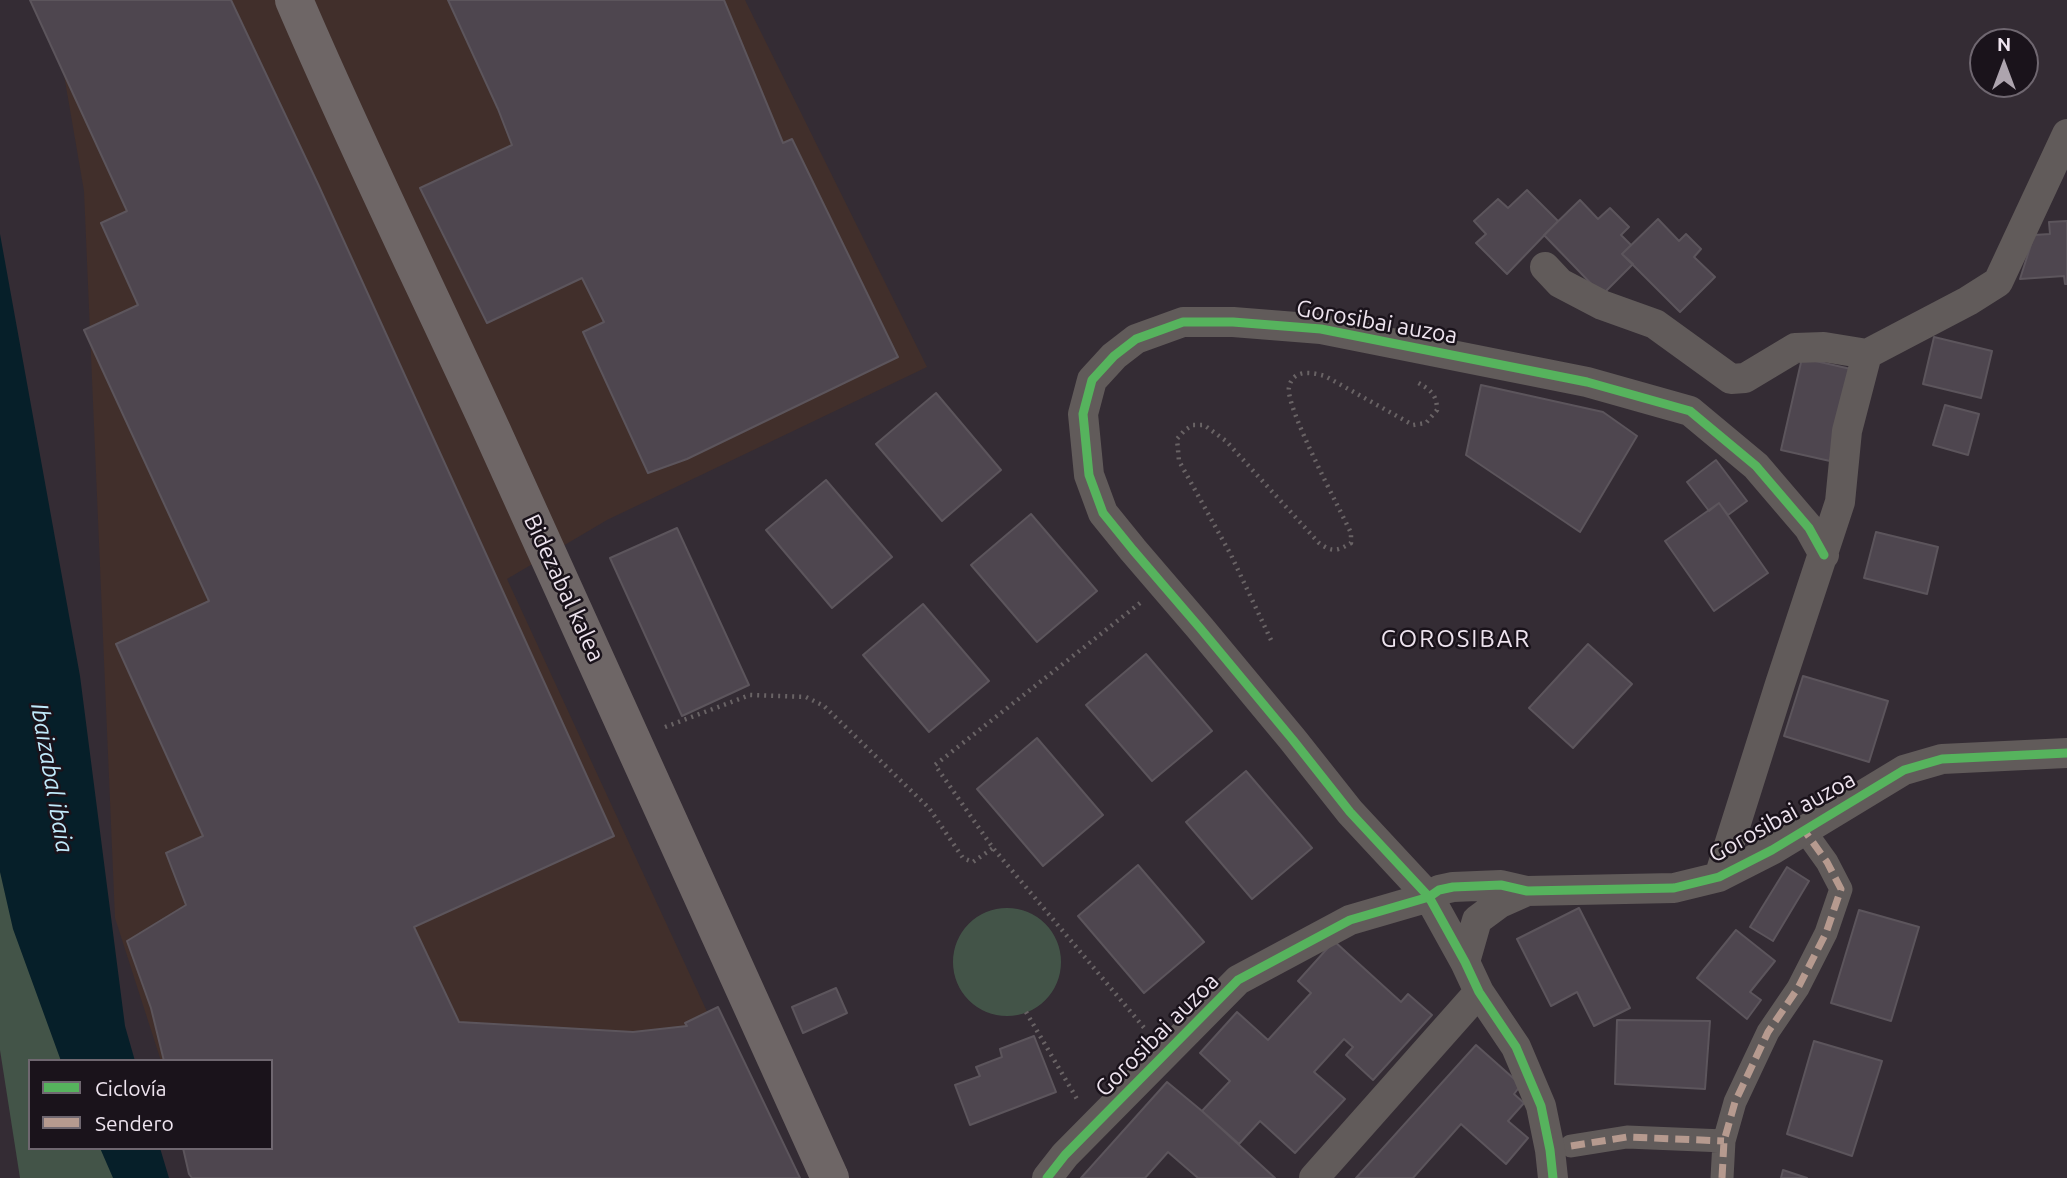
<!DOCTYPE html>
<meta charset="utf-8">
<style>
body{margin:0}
#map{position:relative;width:2067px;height:1178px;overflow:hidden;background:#342c34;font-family:Ubuntu,sans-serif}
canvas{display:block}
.legend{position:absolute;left:28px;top:1059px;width:245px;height:91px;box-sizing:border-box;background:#1a131b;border:2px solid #6f6770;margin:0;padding:9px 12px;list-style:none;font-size:21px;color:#eee4ef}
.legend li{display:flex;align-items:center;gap:14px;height:35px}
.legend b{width:35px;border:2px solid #6f6770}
.north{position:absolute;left:1969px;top:28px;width:70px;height:70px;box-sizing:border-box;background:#1a131b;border:2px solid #6f6770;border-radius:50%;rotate:0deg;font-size:19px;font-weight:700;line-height:28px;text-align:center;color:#eee4ef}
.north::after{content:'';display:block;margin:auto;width:24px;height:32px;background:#ada4ae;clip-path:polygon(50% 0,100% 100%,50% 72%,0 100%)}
</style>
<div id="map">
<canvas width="2067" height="1178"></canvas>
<ul class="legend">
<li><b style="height:9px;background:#56b35d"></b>Ciclovía</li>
<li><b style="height:9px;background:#b69a8f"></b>Sendero</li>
</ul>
<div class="north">N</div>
</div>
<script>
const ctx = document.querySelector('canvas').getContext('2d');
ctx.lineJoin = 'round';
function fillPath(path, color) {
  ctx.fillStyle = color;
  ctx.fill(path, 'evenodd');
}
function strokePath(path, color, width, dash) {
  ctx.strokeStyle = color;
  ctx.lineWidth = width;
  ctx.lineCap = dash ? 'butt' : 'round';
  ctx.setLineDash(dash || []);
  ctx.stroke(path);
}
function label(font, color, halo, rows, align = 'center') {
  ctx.font = font + ' Ubuntu,sans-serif';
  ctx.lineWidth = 5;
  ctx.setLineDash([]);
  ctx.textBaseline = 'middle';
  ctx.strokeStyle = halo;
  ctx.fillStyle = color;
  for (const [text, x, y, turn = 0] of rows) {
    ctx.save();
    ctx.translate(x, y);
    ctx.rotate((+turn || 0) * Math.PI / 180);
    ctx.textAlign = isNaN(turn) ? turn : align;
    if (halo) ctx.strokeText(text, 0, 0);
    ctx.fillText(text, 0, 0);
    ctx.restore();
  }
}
const industrial = new Path2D(`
 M38,0H745L927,367L607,520L507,579L784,1178H221L271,1148V1061H161L115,918L84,191L58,40Z`);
const green = new Path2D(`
 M0,597L63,1061H30V1148H104L119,1178H20L0,1050Z
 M953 962a54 54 0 1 1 108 0a54 54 0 1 1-108 0Z`);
const water = new Path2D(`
 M0,234L80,676L125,1026L135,1061H61L13,929L0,872Z
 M100,1148H160L169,1178H113Z`);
const building = new Path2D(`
 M30,0H231L318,184L614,836L414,927L459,1022L633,1032L687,1026L685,1023L718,1007L800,1178H192L189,1174L183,1148H271V1061H164L151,1008L127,941L186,905L166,853L203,836L116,644L209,601L84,330L138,305L101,223L127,211Z
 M448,0H724L783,143L792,139L898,357L687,459L648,473L583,332L604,322L582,278L487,323L420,188L512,145L498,109Z
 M1527,190L1558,221L1507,274L1476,243L1486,234L1474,221L1498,199L1508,208Z
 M1580,200L1598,219L1610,208L1629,227L1621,235L1631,245L1622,254L1633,264L1602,295L1544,235Z
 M1658,219L1679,241L1686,234L1701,249L1694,257L1715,277L1680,312L1622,254Z
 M2067,221V284H2065L2064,276L2020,279L2034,235L2050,234L2049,222Z
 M1934,337L1992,351L1981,398L1923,384Z
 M1802,358L1851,369L1830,461L1781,450Z
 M1481,385L1603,412L1637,436L1580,532L1466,455Z
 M936,393L1001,470L942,521L876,444Z
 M1945,405L1979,414L1968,455L1933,445Z
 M1716,460L1747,501L1728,515L1719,503L1709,511L1687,482Z
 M826,480L892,557L832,608L766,530Z
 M1719,503L1768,573L1714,611L1665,541Z
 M1031,514L1097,591L1037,642L971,565Z
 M677,528L749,685L682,716L610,558Z
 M1876,532L1938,547L1927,594L1864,578Z
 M923,604L989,681L929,732L863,655Z
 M1588,644L1632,684L1573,748L1529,708Z
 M1146,654L1212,731L1152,781L1086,705Z
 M1803,676L1888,701L1869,762L1784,736Z
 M1037,738L1103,815L1043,866L977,789Z
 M1246,771L1312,848L1252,899L1186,822Z
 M1138,865L1204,942L1144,993L1078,916Z
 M1787,867L1809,881L1773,941L1750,927Z
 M1579,908L1630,1008L1594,1026L1577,992L1551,1006L1517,939Z
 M1859,910L1919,927L1891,1021L1831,1003Z
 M1736,930L1775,961L1750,992L1761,1000L1747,1019L1697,978Z
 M1334,941L1401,1002L1408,994L1432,1015L1373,1080L1346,1055L1353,1047L1344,1039L1314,1072L1345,1099L1295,1153L1260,1121L1239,1144L1202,1111L1230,1081L1200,1053L1237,1012L1268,1040L1311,993L1298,981Z
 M836,988L847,1013L803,1033L792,1007Z
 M1617,1020L1710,1021L1705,1089L1615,1084Z
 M1034,1036L1056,1092L970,1125L955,1085L980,1076L976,1067L1002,1057L1000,1049Z
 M1814,1041L1882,1061L1852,1156L1787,1134Z
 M1476,1045L1521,1085L1514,1094L1524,1103L1508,1121L1528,1138L1506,1164L1461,1124L1413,1178H1356Z
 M1167,1082L1202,1111L1275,1178H1198L1168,1152L1145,1178H1081Z
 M1783,1170L1807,1178H1781Z`);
const path = new Path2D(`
 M1140,603L935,765L993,848L1146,1030
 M1271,640L1231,555L1179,461L1177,439L1185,430L1193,425H1204L1226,441L1319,543C1333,553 1337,551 1351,543V533C1340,509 1285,407 1289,387C1293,369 1311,372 1325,376L1413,425L1426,423L1437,410C1437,393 1429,389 1415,381
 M665,727L750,695L806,697L824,706L929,808L963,858L973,862L993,848
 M1026,1012L1077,1099`);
const pedestrian = new Path2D(`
 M1571,1146L1627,1137L1724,1141
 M1722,1178L1724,1141L1735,1102L1768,1032L1798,988L1826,933L1841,889L1827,862L1804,830`);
const minor = new Path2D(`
 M1545,267L1560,283L1602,305L1655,324L1731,379L1745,378L1795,348L1824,347L1867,354L1968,301L1998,282L2067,134
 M1719,877L1780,684L1840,502L1847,431L1867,354
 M1465,962L1477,920L1500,903L1527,891
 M1047,1178L1065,1155L1238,980L1350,920L1429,897L1439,890L1453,887L1501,885L1527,891L1674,888L1719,877L1772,850L1904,770L1942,759L2067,753
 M1314,1178L1479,992
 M1553,1178L1550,1150L1541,1106L1516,1047L1479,992L1465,962L1429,897L1350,812L1293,740L1200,628L1133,550L1103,513L1089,475L1083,414L1092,380L1114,356L1136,339L1183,322H1233L1321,329L1587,382L1690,411L1756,466L1809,528L1824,555`);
const trunk = new Path2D(`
 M294,0C356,145 426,287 492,431C606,680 718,929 830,1178`);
const quiet = new Path2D(`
 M1571,1146L1627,1137L1724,1141
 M1722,1178L1724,1141L1735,1102L1768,1032L1798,988L1826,933L1841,889L1827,862L1804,830`);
const cycleway = new Path2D(`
 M1047,1178L1065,1155L1238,980L1350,920L1429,897L1439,890L1453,887L1501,885L1527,891L1674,888L1719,877L1772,850L1904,770L1942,759L2067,753
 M1553,1178L1550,1150L1541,1106L1516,1047L1479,992L1465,962L1429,897L1350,812L1293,740L1200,628L1133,550L1103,513L1089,475L1083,414L1092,380L1114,356L1136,339L1183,322H1233L1321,329L1587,382L1690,411L1756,466L1809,528L1824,555`);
const streetNames = [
 ["Gorosibai auzoa",1377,322,10],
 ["Bidezabal kalea",564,588,65],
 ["Gorosibai auzoa",1782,817,-29],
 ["Gorosibai auzoa",1157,1035,-45]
];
const neighbourhoodNames = [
 ["GOROSIBAR",1456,639]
];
const waterNames = [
 ["Ibaizabal ibaia",52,778,80]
];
fillPath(industrial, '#412f2b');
fillPath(green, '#435448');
fillPath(water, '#061f29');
fillPath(building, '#4e464f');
strokePath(building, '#5c555c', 2);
strokePath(path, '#696365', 4.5, [2, 5]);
strokePath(pedestrian, '#615b5a', 23);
strokePath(minor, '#615b5a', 30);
strokePath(trunk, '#6e6666', 38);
strokePath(quiet, '#b69a8f', 7, [14, 7]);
strokePath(cycleway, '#56b35d', 9);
label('23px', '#eee4ef', '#1a131b', streetNames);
ctx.letterSpacing = '2px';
label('24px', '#eee4ef', '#1a131b', neighbourhoodNames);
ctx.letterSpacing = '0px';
label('italic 24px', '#c1eafb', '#1a131b', waterNames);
</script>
